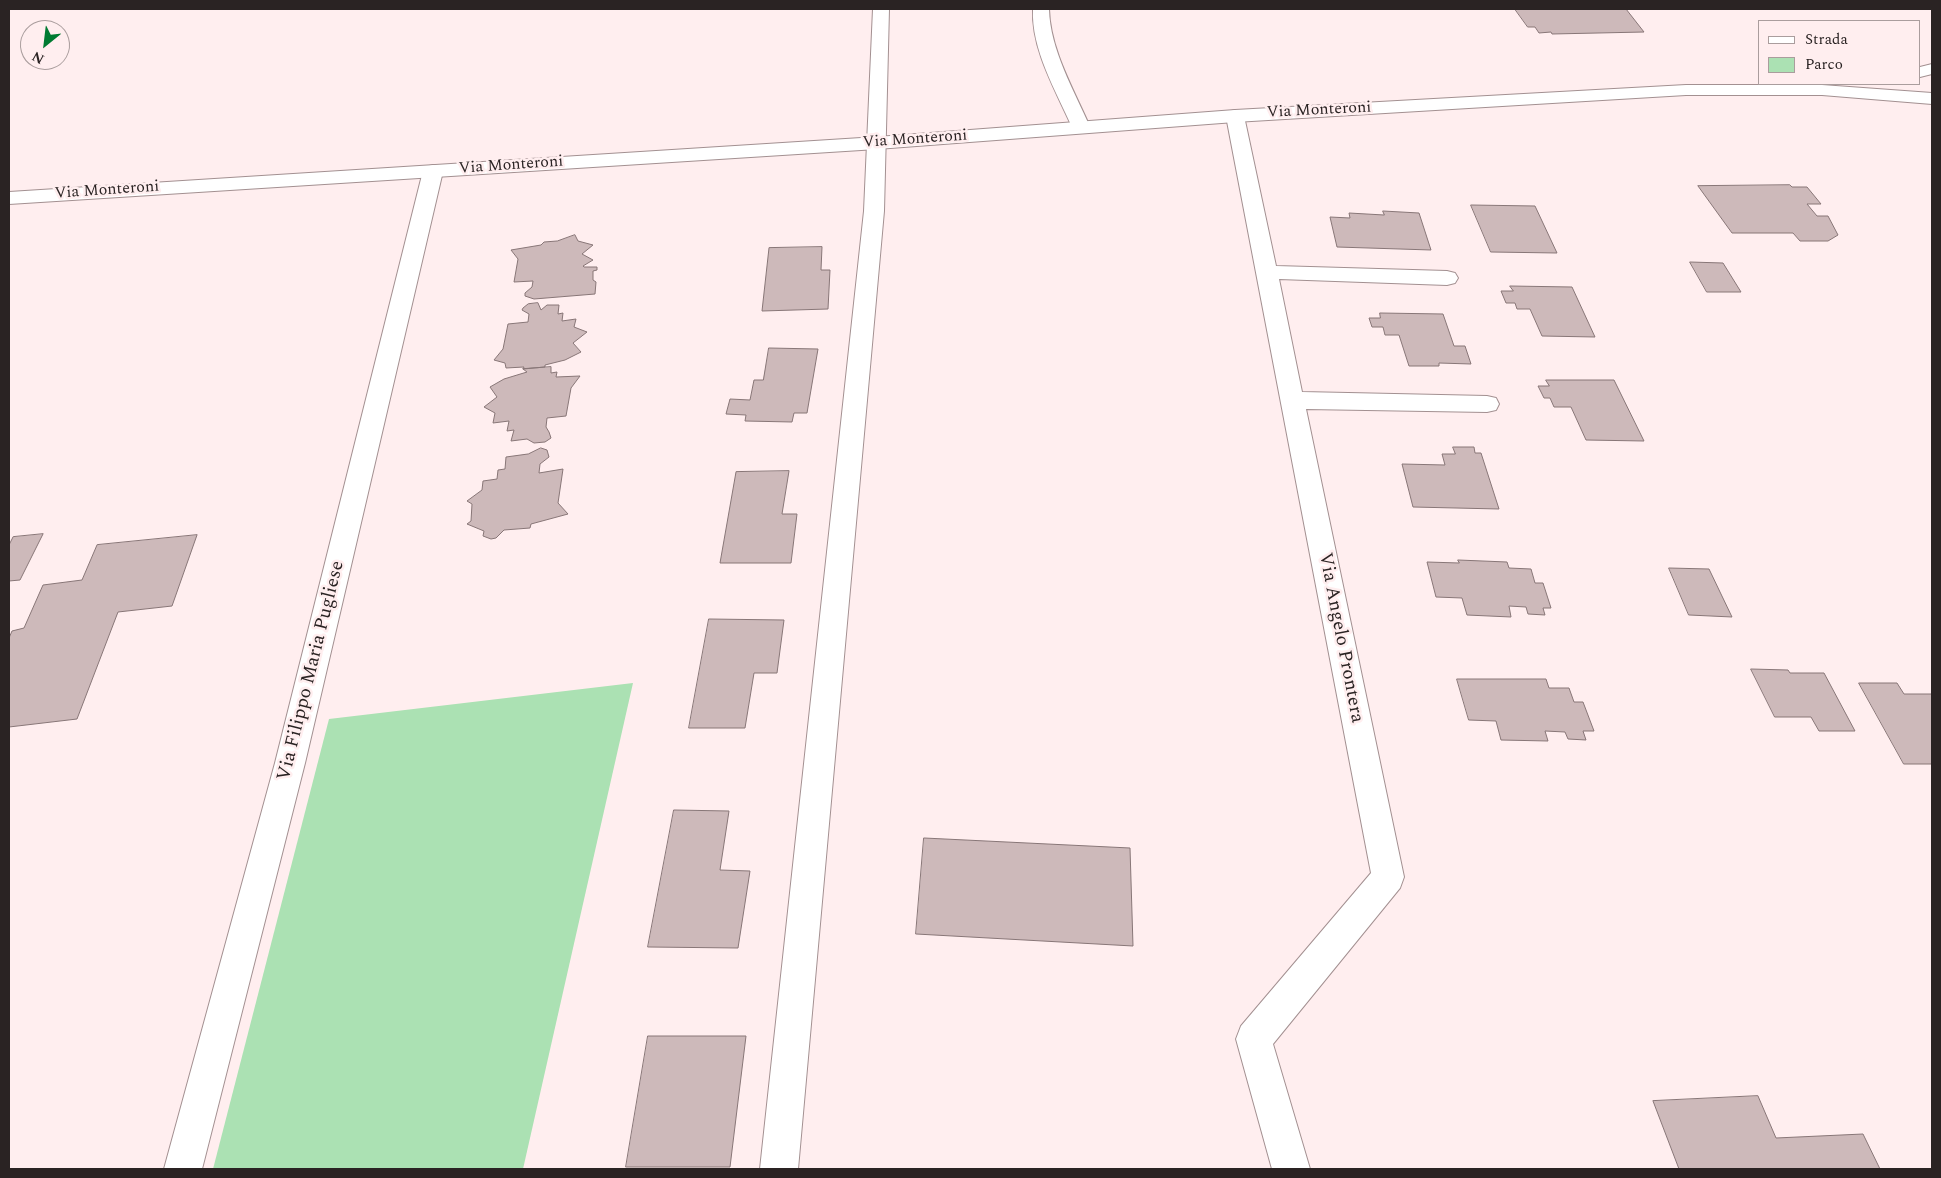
<!DOCTYPE html>
<style>
body{margin:0}
#map{position:relative;width:1941px;height:1178px;overflow:hidden;background:#ffeeef;font-family:Spectral,serif}
canvas{display:block}
.frame{position:absolute;inset:0;border:10px solid #2a2323;pointer-events:none}
.legend{position:absolute;left:1758px;top:20px;width:162px;height:65px;box-sizing:border-box;background:#ffeeef;border:1px solid #aa9d9d;margin:0;padding:6px 9px;list-style:none;font-size:15px;color:#2a2323}
.legend li{display:flex;align-items:center;gap:10px;height:25px}
.legend b{width:25px;border:1px solid #aa9d9d}
.north{position:absolute;left:20px;top:20px;width:50px;height:50px;box-sizing:border-box;background:#ffeeef;border:1px solid #aa9d9d;border-radius:50%;rotate:209deg;font-size:14px;font-weight:700;line-height:20px;text-align:center;color:#2a2323}
.north::after{content:'';display:block;margin:auto;width:18px;height:22px;background:#007b32;clip-path:polygon(50% 0,100% 100%,50% 72%,0 100%)}
</style>
<div id="map">
<canvas width="1941" height="1178"></canvas>
<div class="frame"></div>
<ul class="legend">
<li><b style="height:6px;background:#fff"></b>Strada</li>
<li><b style="height:14px;background:#abe1b3"></b>Parco</li>
</ul>
<div class="north">N</div>
</div>
<script>
const ctx = document.querySelector('canvas').getContext('2d');
ctx.lineJoin = 'round';
function fillPath(path, color) {
  ctx.fillStyle = color;
  ctx.fill(path, 'evenodd');
}
function strokePath(path, color, width, dash) {
  ctx.strokeStyle = color;
  ctx.lineWidth = width;
  ctx.lineCap = dash ? 'butt' : 'round';
  ctx.setLineDash(dash || []);
  ctx.stroke(path);
}
function label(font, color, halo, rows, align = 'center') {
  ctx.font = font + ' Spectral,serif';
  ctx.lineWidth = 5;
  ctx.setLineDash([]);
  ctx.textBaseline = 'middle';
  ctx.strokeStyle = halo;
  ctx.fillStyle = color;
  for (const [text, x, y, turn = 0] of rows) {
    ctx.save();
    ctx.translate(x, y);
    ctx.rotate((+turn || 0) * Math.PI / 180);
    ctx.textAlign = isNaN(turn) ? turn : align;
    if (halo) ctx.strokeText(text, 0, 0);
    ctx.fillText(text, 0, 0);
    ctx.restore();
  }
}
const green = new Path2D(`
 M633,683L523,1169H213L329,719Z`);
const building = new Path2D(`
 M1515,9H1626L1644,32L1552,34L1551,32L1539,33L1535,27H1528Z
 M1790,185L1792,187H1807L1821,204H1807L1817,216H1828L1838,235L1828,241H1800L1793,233H1732L1698,186Z
 M1471,205L1535,206L1557,253L1491,252Z
 M1383,211L1419,213L1431,250L1337,247L1330,217L1350,218L1349,213L1384,215Z
 M575,235L578,241L593,245L582,254L593,260L583,266L584,267H597V270L593,271V280L596,282L595,294L534,299L525,296V293L532,287L533,281L514,282L518,259L511,250L541,245L544,242L557,241Z
 M822,247L821,270H830L828,309L762,311L769,248Z
 M1690,262L1723,263L1741,292H1707Z
 M1510,286L1572,287L1595,337L1542,336L1530,309H1517L1515,303H1506L1501,291H1513Z
 M538,303L541,310L547,305H559L558,314L563,313L562,321L576,319L574,327L587,332L573,343L581,352L565,360L545,365V367L523,369L524,367L506,368L505,363L494,360L503,349L508,324L528,322L529,314L522,310L523,308L528,304Z
 M1380,313L1443,314L1454,346H1465L1471,364L1439,363V366H1409L1399,335H1385L1383,327H1372L1369,318H1380Z
 M769,348L818,349L807,413H794L792,422L745,421L746,415L726,414L730,399L750,400L754,380H763Z
 M551,367V373L557,372L556,377L580,376L571,388L566,416L547,418L546,427L549,432L551,438L545,442L534,443L527,439L511,441L514,430L507,431L509,421L493,423L495,413L484,407L497,397L490,387L504,379L527,372L523,369Z
 M1546,380H1614L1644,441L1586,440L1571,407H1554L1550,398H1544L1538,386H1549Z
 M1453,447H1474L1475,453H1481L1499,509L1413,507L1402,464L1445,465L1442,454H1455Z
 M541,448L547,450L549,457L540,464L539,473L563,469L558,503L568,514L531,524L530,528L504,530L496,538L491,539L483,536L484,531L467,524L471,521L472,504L467,501L482,490L483,481L497,479L498,470L505,469L506,457L528,454Z
 M789,471L782,514H797L791,563H720L736,472Z
 M43,534L20,580L9,581V545L13,537Z
 M197,535L172,606L118,612L77,719L9,727V638L12,631L24,628L43,585L82,580L97,545Z
 M1458,560L1507,562L1509,568L1531,569L1535,583H1543L1551,608H1543L1545,615L1528,614L1526,607L1509,606L1511,617L1467,615L1462,598L1436,597L1427,562L1459,563Z
 M1669,568L1709,569L1732,617L1689,615Z
 M709,619L784,620L777,673H754L745,728H689Z
 M1751,669L1788,670L1790,673H1824L1855,731H1819L1811,717H1775Z
 M1457,679H1546L1549,688H1569L1574,702H1583L1594,731H1583L1586,740L1568,739L1565,732L1545,731L1548,741L1501,740L1496,721L1469,720Z
 M1859,683H1897L1904,694H1932V764H1904Z
 M674,810L729,811L720,870L750,871L738,948L648,947Z
 M924,838L1130,848L1133,946L916,934Z
 M648,1036H746L730,1167H626Z
 M1758,1096L1776,1138L1863,1134L1880,1169H1679L1653,1101Z`);
const minor = new Path2D(`
 M873,9H889L884,211L798,1169H760L864,211Z
 M1033,9H1049C1050,50 1074,90 1090,127L1088,131L1081,133L1074,131L1072,127C1056,91 1031,49 1033,9Z
 M1235,110L1242,112L1244,116L1276,266L1447,271L1455,273L1458,278L1455,283L1447,285L1279,279L1302,392L1487,396L1496,398L1499,404L1496,410L1487,412L1306,409L1404,877L1400,888L1273,1044L1310,1169H1272L1236,1039L1241,1026L1371,873L1226,116L1228,112Z
 M433,165L440,167L443,171L305,763L202,1169H164L275,763L423,171L426,167Z`);
const major = new Path2D(`
 M1932,64V74L1920,77V67Z
 M1686,85H1822L1932,93V104L1822,95H1686L1235,122L877,149L9,204V192L877,137L1235,110Z`);
const farStreetnames = [
 ["Via Monteroni",1319,111,-3],
 ["Via Monteroni",915,140,-4],
 ["Via Monteroni",511,166,-4],
 ["Via Monteroni",107,191,-4]
];
const streetNames = [
 ["Via Angelo Prontera",1340,638,79],
 ["Via Filippo Maria Pugliese",312,671,-76]
];
fillPath(green, '#abe1b3');
fillPath(building, '#cdb9ba');
strokePath(building, '#887677', 1);
strokePath(minor, '#a39091', 2);
strokePath(major, '#a39091', 2);
fillPath(minor, '#fff');
fillPath(major, '#fff');
label('16px', '#2a2323', '#ffeeef', farStreetnames);
label('19px', '#2a2323', '#ffeeef', streetNames);
</script>
